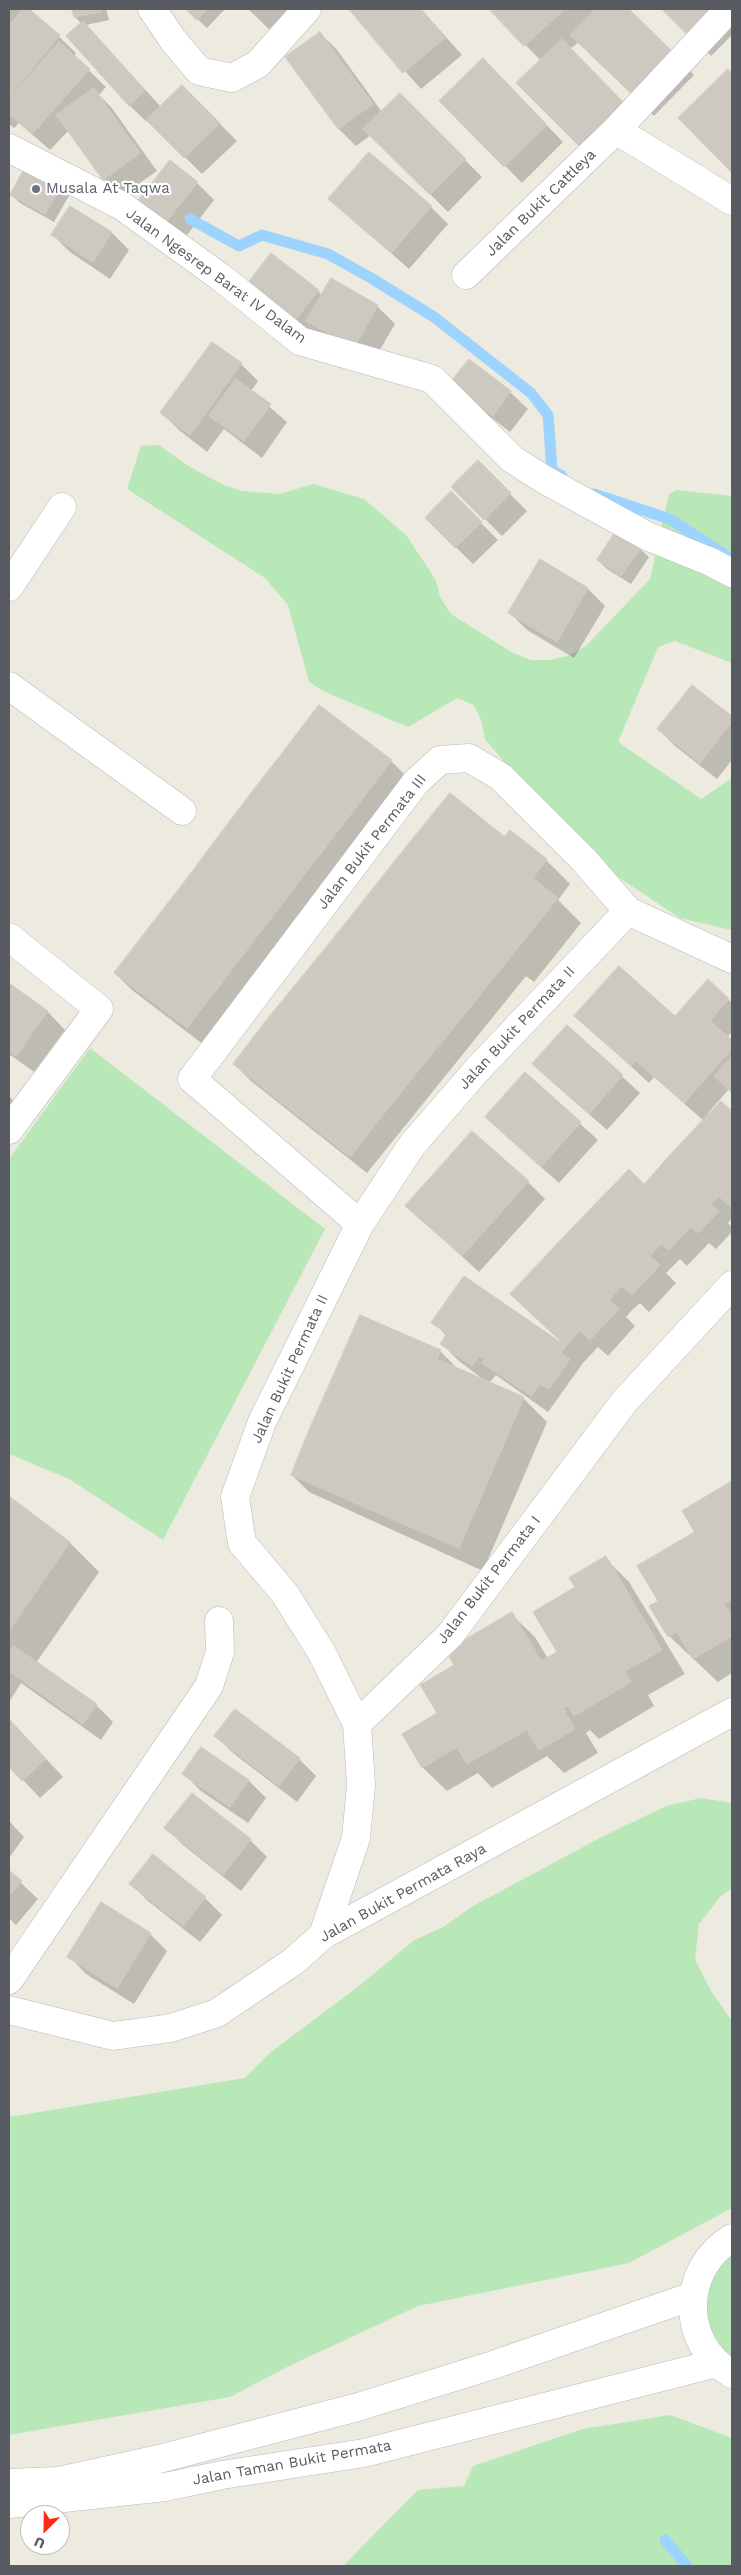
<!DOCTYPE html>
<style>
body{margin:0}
#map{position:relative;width:741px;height:2575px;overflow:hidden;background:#edeadf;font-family:"Work Sans",sans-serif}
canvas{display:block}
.frame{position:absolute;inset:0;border:10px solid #585c62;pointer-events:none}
.north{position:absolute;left:20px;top:2505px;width:50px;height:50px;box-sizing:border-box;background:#fff;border:1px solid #bcbec0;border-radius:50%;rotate:203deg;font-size:14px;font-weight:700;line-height:20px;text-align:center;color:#585c62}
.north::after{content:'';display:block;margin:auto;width:18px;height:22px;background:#fa2b17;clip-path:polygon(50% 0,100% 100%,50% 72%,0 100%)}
</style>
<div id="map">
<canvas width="741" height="2575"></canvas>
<div class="frame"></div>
<div class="north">U</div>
</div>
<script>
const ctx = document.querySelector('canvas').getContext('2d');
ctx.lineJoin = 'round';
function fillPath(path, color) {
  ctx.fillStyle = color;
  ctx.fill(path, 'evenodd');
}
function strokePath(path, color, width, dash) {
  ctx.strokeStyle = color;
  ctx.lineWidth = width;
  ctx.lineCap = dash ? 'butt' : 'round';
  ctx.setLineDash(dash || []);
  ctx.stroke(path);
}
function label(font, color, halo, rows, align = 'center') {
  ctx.font = font + ' "Work Sans",sans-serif';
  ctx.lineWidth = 4.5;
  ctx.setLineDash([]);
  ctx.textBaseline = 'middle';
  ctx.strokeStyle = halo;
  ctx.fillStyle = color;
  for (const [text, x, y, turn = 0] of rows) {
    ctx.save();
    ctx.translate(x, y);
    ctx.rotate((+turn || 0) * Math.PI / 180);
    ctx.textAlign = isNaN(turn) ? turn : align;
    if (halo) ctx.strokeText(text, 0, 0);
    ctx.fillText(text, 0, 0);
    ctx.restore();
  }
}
const green = new Path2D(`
 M159,445L190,467L224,485L242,491L280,494L313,484L364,499L406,535L436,580L440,597L451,614L513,653L531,660H549L568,656L586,646L650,579L669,494L677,490L732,496V663L675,641L658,647L618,742L701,799L732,778V930L680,918L618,877L550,817L485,739L481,720L474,705L457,698L408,727L323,691L309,682L288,605L265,578L127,489L141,446Z
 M90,1048L325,1229L163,1540L69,1479L9,1454V1159Z
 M701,1798L732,1803V1888L720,1897L699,1924L695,1959L711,1991L732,2021V2208L629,2263L418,2306L289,2366L230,2397L9,2435V2117L245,2078L271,2052L359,1986L413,1941L445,1926L473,1906L600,1838L666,1806Z
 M732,2254V2359C700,2329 693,2283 732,2254Z
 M670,2415L732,2438V2566H343L418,2490L464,2486L473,2466L583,2429Z`);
const shadow = new Path2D(`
 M9,9H30L76,53L74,56L106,87L99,95L111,107L157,171L121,196L104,179L69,130L50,150L19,123L14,128L9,124V28L11,24L9,22Z
 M73,9H106L109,20L86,25L161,107L182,86L237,141L202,174L148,120L147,122L129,105L82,24L75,17Z
 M187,9H225L207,28Z
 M248,9H290L269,29Z
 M350,9H421L462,55L421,89Z
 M491,9H627L694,75L654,116L579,42L570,49L541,61Z
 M664,9H732V35L711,56Z
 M320,33L337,50L382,112L400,95L482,177L448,212L371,135L356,146L339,129L287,57Z
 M728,71L732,75V171L680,118Z
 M500,77L563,142L522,183L441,101Z
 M28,164L71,192L54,222L20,203L11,195Z
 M197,183L214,200L184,239L157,218Z
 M330,199L431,207L448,224L409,269Z
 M71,207L112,233L129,250L110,279L70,252L53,235Z
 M331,280L377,306L395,324L371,365L325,338L318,331L307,344L261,308L318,291L322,295Z
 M213,344L241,364L258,381L251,391L287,422L262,458L224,429L207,452L179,430L162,413Z
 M470,361L510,392L528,409L510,432L469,400Z
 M478,462L527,511L502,536L453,487Z
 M451,493L498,540L473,564L426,518Z
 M640,549L649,557L631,584L607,569L598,560Z
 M540,561L588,589L605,606L574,658L527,630L510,613Z
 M692,687L732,718V760L717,779L675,746L658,729Z
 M391,761L408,778L204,1045L132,990L115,973Z
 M511,832L546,860L570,884L558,900L581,923L534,982L526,976L367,1173L251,1081L234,1064Z
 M619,968L676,1018L708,981L732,1003V1032L727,1037L732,1042V1093L729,1089L708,1113L710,1114L721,1102L732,1113V1218L728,1223L732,1227V1232L716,1249L709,1243L687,1266L680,1259L666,1273L676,1283L649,1312L640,1303L633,1309L626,1317L635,1326L608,1356L598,1347L583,1363L548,1412L496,1375L489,1383L523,1398L547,1422L483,1571L309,1492L292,1475L440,1351L457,1368L488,1383L459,1361L442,1344L447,1336L433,1322L564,1344L529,1312L704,1121L654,1077L649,1083L576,1016Z
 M9,984L48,1012L65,1030L34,1072L9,1054Z
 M567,1026L640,1093L607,1130L551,1081Z
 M525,1074L598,1140L559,1183L504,1134Z
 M9,1096L17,1105L9,1116Z
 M528,1182L545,1199L479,1272L407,1206Z
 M732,1483V1673L718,1682L669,1636L660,1601L696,1532L684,1512Z
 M9,1498L70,1543L99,1572L36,1663L96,1705L113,1722L101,1740L21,1683L9,1702Z
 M605,1558L629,1582L685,1674L648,1695L654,1706L599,1739L590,1730L586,1733L598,1753L564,1773L547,1756L492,1788L478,1773L447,1791L423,1768L403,1734L438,1713L456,1665L511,1614L535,1637L548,1659L559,1652L576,1588Z
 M9,1719L63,1777L40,1798L9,1765Z
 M216,1736L299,1759L316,1776L297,1802L233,1753Z
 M202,1748L249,1781L266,1798L248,1823L201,1791L184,1774Z
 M192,1794L250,1840L267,1857L241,1891L183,1845L166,1828Z
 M9,1821L24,1837L9,1858Z
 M9,1872L38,1899L16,1925L9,1918Z
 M131,1884L205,1898L222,1915L200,1942L148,1901Z
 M150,1934L167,1951L134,2004L86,1974L69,1956Z`);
const stream = new Path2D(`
 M190,219L239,246L262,235L328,254L371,278L434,317L531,393L548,415L552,470L562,476
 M594,494L670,519L730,558
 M665,2540L687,2566`);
const building = new Path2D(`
 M23,9H29L60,35L9,97V26Z
 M72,9H100L101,12L74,17Z
 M186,9H208L197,20Z
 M349,9H421L445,38L403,73Z
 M489,9H565L524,46Z
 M596,9H629L678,57L637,99L570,35Z
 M662,9H725L693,40Z
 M83,21L145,90L129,106L66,36Z
 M320,32L373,104L338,129L285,57Z
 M562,39L625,104L581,148L516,83Z
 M59,42L90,69L32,134L9,114V99Z
 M483,58L547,125L504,167L439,101Z
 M728,69L732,74V173L678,118Z
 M182,85L220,123L184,158L146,120Z
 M94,88L140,153L103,180L56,115Z
 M400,93L466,159L430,195L363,129Z
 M369,152L432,206L391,253L328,199Z
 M170,160L198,182L166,222L138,201Z
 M28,162L63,183L45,214L10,195Z
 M70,206L112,232L93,262L51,235Z
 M271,253L319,290L289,328L242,291Z
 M331,278L378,305L354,348L306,321Z
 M212,342L242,363L190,435L160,413Z
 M469,359L511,391L493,416L450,383Z
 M236,379L271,404L244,441L209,416Z
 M478,460L511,493L484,520L451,487Z
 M451,491L482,522L455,548L425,518Z
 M616,531L641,548L621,576L597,560Z
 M540,559L588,588L557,642L508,613Z
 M692,685L732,716V722L700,763L657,729Z
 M319,705L392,760L357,806L284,751Z
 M284,751L357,806L325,848L252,792Z
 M252,792L325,848L291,892L218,837Z
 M450,793L505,837L463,890L407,846Z
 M510,830L547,859L533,878L558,898L509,959L447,909Z
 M218,837L291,892L255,939L183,884Z
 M407,846L463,890L427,933L372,890Z
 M183,884L255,939L221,984L148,929Z
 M372,890L427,933L392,977L337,934Z
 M447,909L509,959L464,1015L402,965Z
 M148,929L221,984L187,1028L114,973Z
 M337,934L392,977L357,1021L302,977Z
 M402,965L464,1015L419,1070L357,1021Z
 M619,966L675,1016L631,1066L574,1016Z
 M302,977L357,1021L321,1065L266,1021Z
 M708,979L729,999L710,1021L732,1040V1049L684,1103L636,1061Z
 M9,983L48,1011L16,1056L9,1051Z
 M266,1021L321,1065L287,1107L233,1064Z
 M357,1021L419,1070L383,1115L321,1065Z
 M567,1025L623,1075L589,1114L532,1064Z
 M732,1057V1093L714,1076Z
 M321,1065L383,1115L350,1157L287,1107Z
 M525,1072L581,1122L541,1167L485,1117Z
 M721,1101L732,1111V1208L672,1153Z
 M472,1131L529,1181L497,1217L440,1167Z
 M672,1153L719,1196L711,1205L719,1211L698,1233L691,1227L669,1250L607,1192L629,1169L644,1184Z
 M440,1167L497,1217L462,1256L405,1206Z
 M607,1192L662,1243L650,1256L660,1265L632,1295L622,1286L616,1292L560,1241Z
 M560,1241L616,1292L609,1300L619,1309L590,1340L580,1330L566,1346L510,1294Z
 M464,1276L518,1313L485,1359L480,1356L472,1366L440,1344L447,1333L431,1323Z
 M518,1313L566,1346L531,1396L482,1363Z
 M360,1315L441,1350L416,1407L335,1372Z
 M560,1353L570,1359L549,1389L539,1384Z
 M437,1359L524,1397L490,1476L403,1438Z
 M335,1372L416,1407L392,1461L311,1426Z
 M311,1426L392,1461L371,1510L291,1475Z
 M403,1438L490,1476L459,1548L371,1510Z
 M732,1481V1594L682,1511Z
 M9,1496L70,1542L9,1631Z
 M695,1532L732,1594V1599L724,1604L732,1617V1636L693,1659L677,1632L668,1637L649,1606L658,1601L637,1566Z
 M606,1556L662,1650L625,1671L631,1682L574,1716L541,1661L557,1652L533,1612L575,1587L569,1578Z
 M512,1612L568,1706L563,1708L575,1729L539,1750L527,1730L467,1764L457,1747L422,1768L402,1734L437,1713L420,1685L454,1665L446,1651Z
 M14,1646L97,1704L83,1724L9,1671V1653Z
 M235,1709L300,1758L279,1786L214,1736Z
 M9,1719L46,1759L22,1781L9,1767Z
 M201,1747L249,1780L230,1807L182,1774Z
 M192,1793L251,1839L223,1875L164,1828Z
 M153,1854L206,1897L183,1926L129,1884Z
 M9,1870L22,1881L9,1896Z
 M101,1902L151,1933L117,1988L67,1957Z`);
const minor = new Path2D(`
 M152,9L173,40L199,71L232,78L258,64L307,9
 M729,9L616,130L732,201
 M9,148L122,206L223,279L300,341L432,379L512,459L545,480L647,536L711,562L732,573
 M466,275L616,130
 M9,587L62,507
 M9,686L182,811
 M9,937L99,1009L9,1130
 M360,1224L192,1079L416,782L440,760L469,758L501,777L584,860L628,911L732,959
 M357,1724L322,1653L285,1594L242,1543L235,1497L262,1422L360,1224L412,1145L477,1070L628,911
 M323,1935L356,1838L361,1785L357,1724L450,1635L624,1402L732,1285
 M9,1980L209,1686L220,1652L219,1621
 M9,2010L113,2036L171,2028L217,2013L294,1961L323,1935L732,1712
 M732,2238C680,2269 680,2344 732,2374
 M9,2483L59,2481L159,2459L358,2407L493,2365L693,2296
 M9,2504L165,2487L222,2475L364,2453L717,2363`);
const markers = [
 [36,189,5,"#6b7280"]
];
const worshipNames = [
 ["Musala At Taqwa",46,189]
];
const streetNames = [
 ["Jalan Bukit Cattleya",541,203,-44],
 ["Jalan Ngesrep Barat IV Dalam",216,276,36],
 ["Jalan Bukit Permata III",372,842,-52],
 ["Jalan Bukit Permata II",517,1028,-47],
 ["Jalan Bukit Permata II",290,1369,-65],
 ["Jalan Bukit Permata I",489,1580,-52],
 ["Jalan Bukit Permata Raya",403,1893,-29],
 ["Jalan Taman Bukit Permata",292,2463,-10]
];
fillPath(green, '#b8e8b8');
fillPath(shadow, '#0003');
strokePath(stream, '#9dd3ff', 11);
fillPath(building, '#cdc8c0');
strokePath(building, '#d2ccbd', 1);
strokePath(minor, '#b7bac0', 29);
strokePath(minor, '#fff', 28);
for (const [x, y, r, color] of markers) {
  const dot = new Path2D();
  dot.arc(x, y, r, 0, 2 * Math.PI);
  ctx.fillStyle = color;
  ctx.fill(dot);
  strokePath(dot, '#fff', 2);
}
label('15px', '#5b616d', '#fff', worshipNames, 'left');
label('15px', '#585c62', '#fff', streetNames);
</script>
